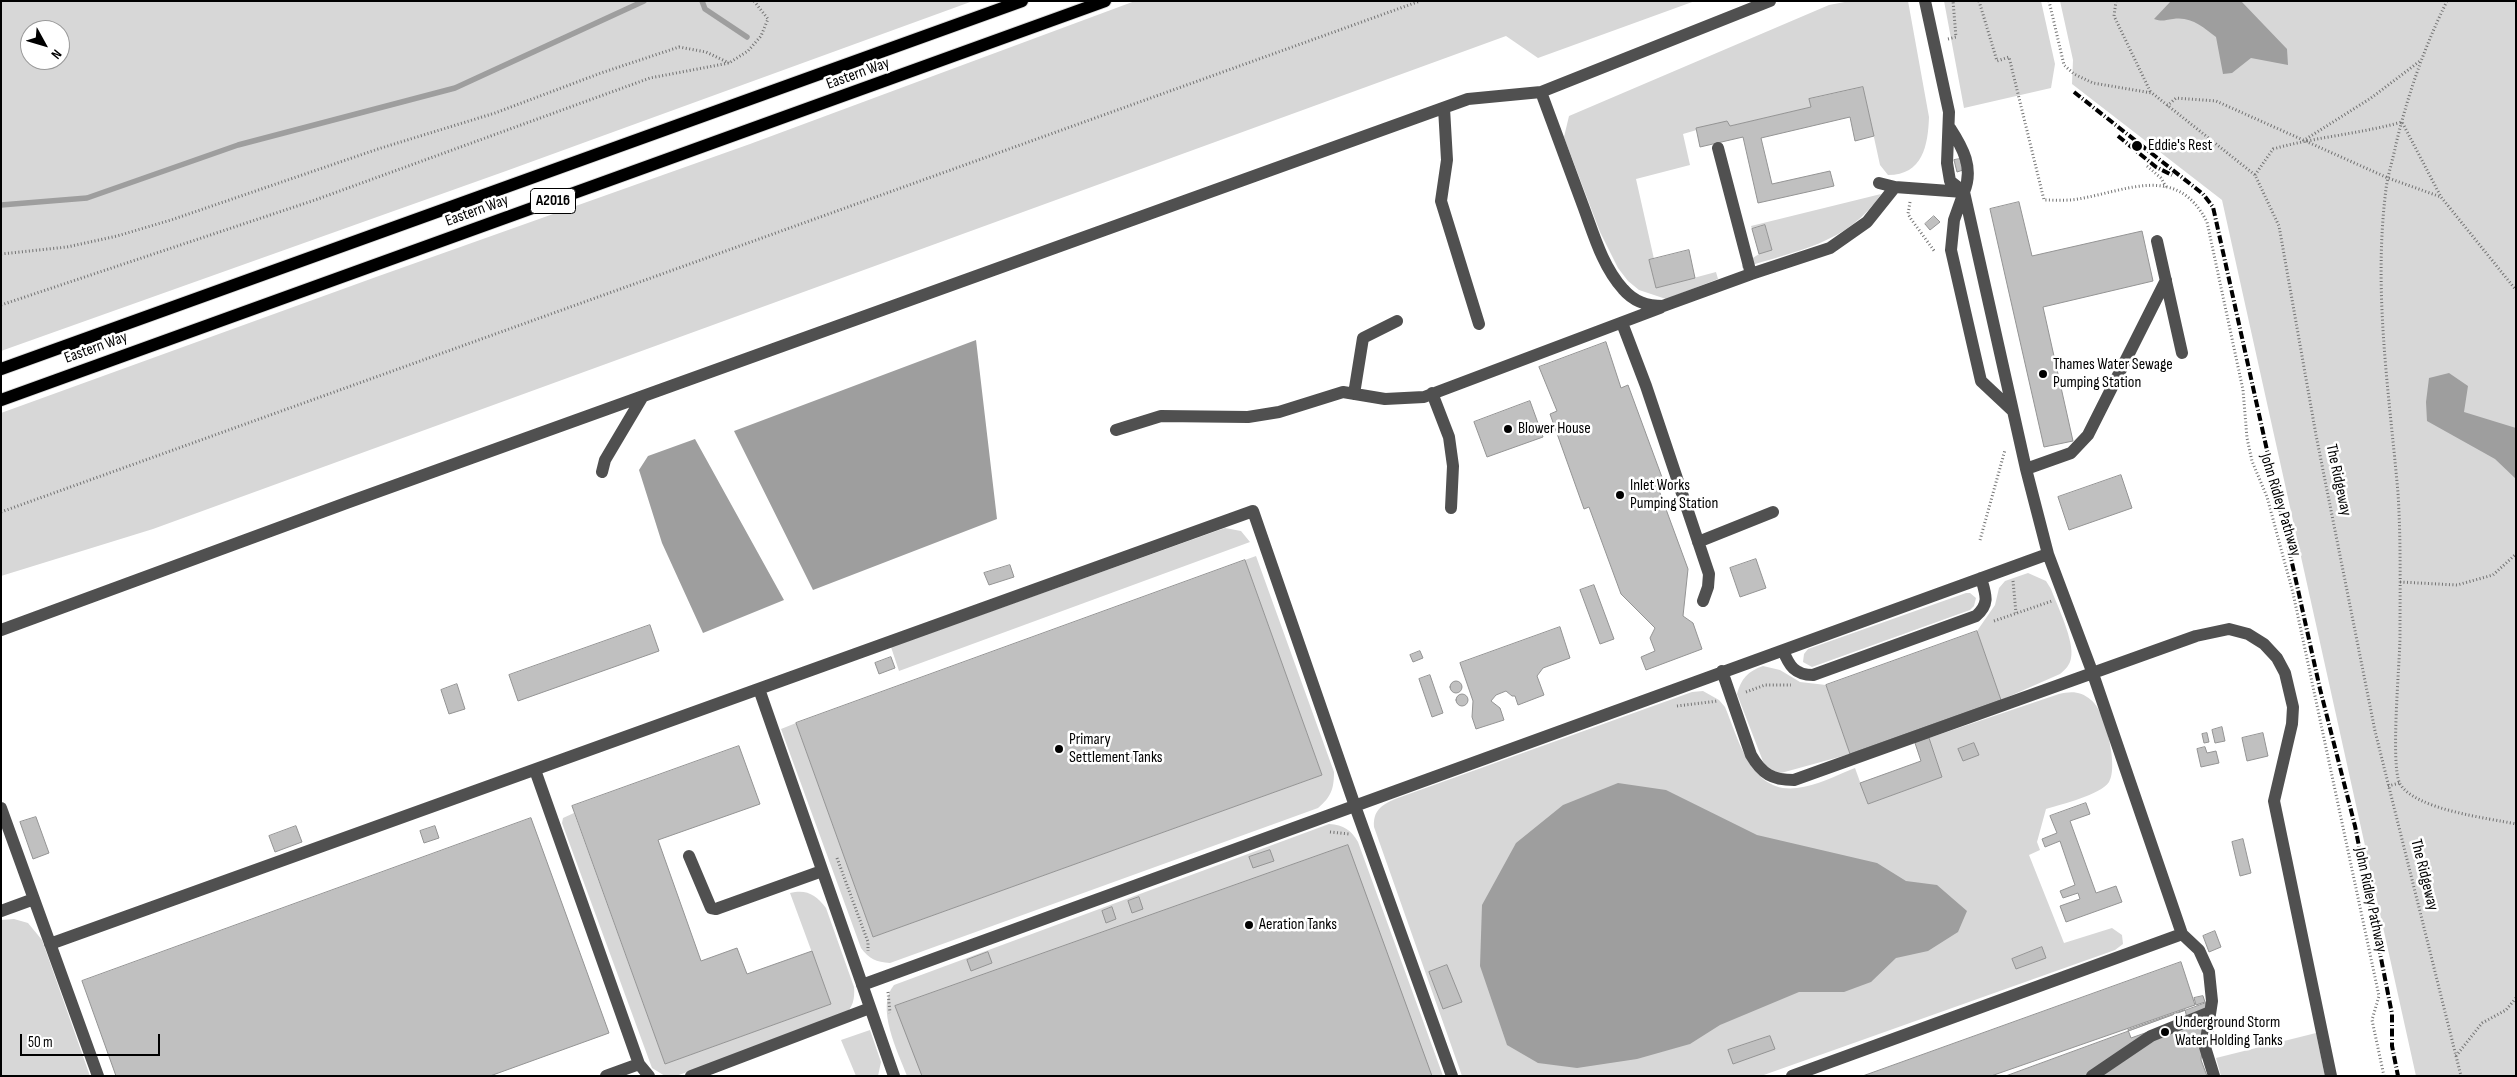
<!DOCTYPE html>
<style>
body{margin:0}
#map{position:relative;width:2517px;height:1077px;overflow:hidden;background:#fff;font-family:"Sofia Sans Condensed",sans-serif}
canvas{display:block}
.frame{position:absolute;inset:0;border:2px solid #000;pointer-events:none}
.north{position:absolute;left:20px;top:20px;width:50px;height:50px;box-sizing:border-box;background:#fff;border:1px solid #999;border-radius:50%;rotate:129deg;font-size:14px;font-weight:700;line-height:20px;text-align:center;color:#000}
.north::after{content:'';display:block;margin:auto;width:18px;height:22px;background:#000;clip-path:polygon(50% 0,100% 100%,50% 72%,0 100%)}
.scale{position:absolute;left:20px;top:1034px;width:140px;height:22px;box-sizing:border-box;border:2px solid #000;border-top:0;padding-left:6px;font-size:15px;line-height:18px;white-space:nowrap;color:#000;-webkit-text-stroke:4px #fff;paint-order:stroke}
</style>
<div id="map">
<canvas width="2517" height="1077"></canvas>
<div class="frame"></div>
<div class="north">N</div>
<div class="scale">50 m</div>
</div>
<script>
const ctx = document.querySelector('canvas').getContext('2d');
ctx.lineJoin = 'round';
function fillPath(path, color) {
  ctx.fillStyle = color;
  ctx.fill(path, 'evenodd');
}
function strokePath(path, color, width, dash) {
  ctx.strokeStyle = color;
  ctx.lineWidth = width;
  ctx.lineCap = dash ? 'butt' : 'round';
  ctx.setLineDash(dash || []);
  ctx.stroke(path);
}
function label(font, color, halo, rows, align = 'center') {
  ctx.font = font + ' "Sofia Sans Condensed",sans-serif';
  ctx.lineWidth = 5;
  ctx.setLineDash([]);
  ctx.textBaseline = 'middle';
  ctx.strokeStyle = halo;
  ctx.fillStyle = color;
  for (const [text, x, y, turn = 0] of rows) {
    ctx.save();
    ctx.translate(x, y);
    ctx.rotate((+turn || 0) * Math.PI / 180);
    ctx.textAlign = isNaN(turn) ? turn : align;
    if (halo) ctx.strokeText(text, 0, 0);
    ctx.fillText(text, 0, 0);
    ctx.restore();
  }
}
const green = new Path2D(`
 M1,1H973L506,171L1,351ZM30,30H60V60H30Z
 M1135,1H1695L1538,58L1506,36L153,529L1,576V413L376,277L750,144Z
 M1850,1H1908L1929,117C1928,145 1923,175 1888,175L1880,165L1863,87L1810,99L1811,107L1730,126L1727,121L1683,134L1690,165L1636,179L1654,259L1649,260L1656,288L1716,272L1718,279L1666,299L1639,290L1628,281L1618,268L1600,232L1564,137L1569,116L1829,5Z
 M1944,1H2041L2055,64L2051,88L1964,108Z
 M2060,1H2516V1076H2416L2222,200L2072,84L2073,60Z
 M1881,194C1848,244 1795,251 1742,268V265L1759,254L1772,250L1765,225L1752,229L1751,226Z
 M1225,528L1241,531L1250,542L899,671L891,647Z
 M1256,556L1334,772C1334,789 1331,797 1318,808L890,963C876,962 869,959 861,948L781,729L796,723L873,937L1322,775L1245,560Z
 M2028,573L2046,581L2051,589C2057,605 2075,642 2071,658C2070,665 2065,670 2060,674L2001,700L1977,631L1995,605L1999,588L2005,581Z
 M1966,593H1970L1976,598L1974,606L1970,610L1812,667L1803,662L1804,654L1808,649Z
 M1763,666L1780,670L1800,682L1826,685L1850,754L1781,773L1772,771L1764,764L1737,694C1741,679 1748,671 1763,666Z
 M1703,691L1719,700L1725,707C1739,740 1751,794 1797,788C1816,786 1837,775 1855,768L1868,804L1942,777L1929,738L2059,694C2071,691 2081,691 2091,700C2105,710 2119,767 2109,782C2100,795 2062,804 2046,809L2037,842L2040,850L2029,855L2064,943L2112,928L2122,935L2123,944L2115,950L1761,1076H1462L1374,827C1373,811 1381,805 1395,799L1692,692Z
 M574,813L665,1064L831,1004L790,893C807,889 816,895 826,908L854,987C855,999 853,1007 844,1016L676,1076H665L652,1068L562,823L563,818Z
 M1329,824C1344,825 1351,830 1358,842L1443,1076H907C898,1052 875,1007 894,985Z
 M14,919L28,923L42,940L90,1076H1V920Z
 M870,1030L881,1062L878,1076H856L841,1040Z
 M2316,1033L2325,1076H2221L2216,1058Z`);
const water = new Path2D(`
 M2171,1H2241L2287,49L2288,65L2251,58L2232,73L2223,74L2216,37C2203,27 2191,16 2173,19C2164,20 2163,22 2154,19Z
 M976,340L997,519L813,590L734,431Z
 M2449,373L2468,386L2464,412L2516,428V479L2495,459L2427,421L2426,402L2429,378Z
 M695,439L784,600L703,633L662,543L639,470L648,456Z
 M1618,783L1666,790L1757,835L1877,863L1906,881L1937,885L1967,911L1958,932L1928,951L1896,958L1871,982L1844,992H1799L1720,1025L1690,1044L1637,1059L1577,1068L1538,1063L1507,1045L1480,966L1482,905L1516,843L1563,805Z`);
const stream = new Path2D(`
 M702,1L705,9L747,37
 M1,205L87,198L238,145L455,88L644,1`);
const building = new Path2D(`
 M1863,87L1874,136L1855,141L1850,117L1761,138L1772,184L1830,171L1834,186L1758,203L1743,137L1700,147L1696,128L1727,121L1730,126L1811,107L1809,99Z
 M1960,159L1963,170L1957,172L1954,160Z
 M2019,202L2032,256L2142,231L2153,281L2043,307L2073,441L2044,447L1990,209Z
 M1934,216L1940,222L1930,230L1925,224Z
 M1765,225L1772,250L1759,254L1752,229Z
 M1689,250L1695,278L1656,288L1649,260Z
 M1606,342L1621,388L1628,385L1663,480L1656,482L1688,569L1683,616L1693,623L1702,649L1646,670L1641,657L1655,651L1650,638L1655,628L1621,594L1589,507L1584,509L1550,414L1557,411L1539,367Z
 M1530,401L1543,437L1487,457L1474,422Z
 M2121,475L2132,508L2069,530L2058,497Z
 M1756,559L1766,588L1740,597L1730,568Z
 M1245,560L1322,775L873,937L796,723Z
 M1010,565L1014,577L989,585L984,573Z
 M1594,585L1614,639L1600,644L1580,590Z
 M650,625L659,651L518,701L509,675Z
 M1560,627L1570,658L1543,668L1537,676L1544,695L1518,705L1515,696H1512L1506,691L1496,695L1491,701L1500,708L1504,720L1476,729L1472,717L1473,701L1460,663Z
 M1977,631L2001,700L1850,754L1826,685Z
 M1420,651L1423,658L1413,662L1410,655Z
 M891,657L895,668L879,674L875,663Z
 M1430,675L1443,713L1432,717L1419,679Z
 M1450 687a6 6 0 1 1 12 0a6 6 0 1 1-12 0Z
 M457,684L465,709L449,714L441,690Z
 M1456 700a6 6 0 1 1 12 0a6 6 0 1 1-12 0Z
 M2222,727L2225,741L2215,743L2212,730Z
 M2207,733L2209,742L2204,743L2202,734Z
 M2263,733L2268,756L2247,761L2242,738Z
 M1929,738L1942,777L1868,804L1860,783L1921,761L1915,743Z
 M1974,743L1979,755L1963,761L1958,749Z
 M739,746L760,804L658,840L701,961L737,948L747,974L812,951L831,1004L665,1064L572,806Z
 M2205,747L2207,753L2216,751L2219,763L2201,767L2197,749Z
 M2086,803L2090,814L2070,821L2096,893L2116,886L2122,902L2066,922L2060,906L2080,899L2078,893L2063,898L2060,891L2075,885L2060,841L2045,847L2042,839L2057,833L2050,816Z
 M36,817L49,853L33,859L20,822Z
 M531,818L609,1033L490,1076H116L82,981Z
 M296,826L302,842L275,852L269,836Z
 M435,826L439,838L424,843L420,831Z
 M2243,839L2251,873L2240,876L2232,842Z
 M1348,845L1432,1076H922L895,1006Z
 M1270,850L1274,861L1253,868L1249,857Z
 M1139,897L1143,909L1132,913L1128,901Z
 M1112,907L1116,919L1106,923L1102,911Z
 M2215,931L2221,947L2209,952L2203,936Z
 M2042,947L2046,958L2016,969L2012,959Z
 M988,952L992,963L971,971L967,960Z
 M2181,962L2195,1005L1991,1076H1863Z
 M1447,965L1462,1002L1443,1009L1429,972Z
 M2203,996L2205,1002L2196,1005L2194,998Z
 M2206,1003L2201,1060L2207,1076H2006Z
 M2185,1010L2187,1018L2131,1038L2128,1030Z
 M1770,1036L1775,1049L1733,1064L1728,1050Z`);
const path = new Path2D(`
 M1979,1L1997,61L2009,57L2044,200C2055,200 2067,201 2078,199C2127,191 2177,163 2207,222L2243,390L2247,438L2252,461L2267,497L2293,593L2379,996L2372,1020L2384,1076
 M2049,1L2064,65L2074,74L2093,83L2152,93L2255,175L2279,226L2316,435L2375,731L2461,1076
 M2116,1L2114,16L2151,93
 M2447,1C2424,48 2408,94 2396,144C2393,159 2388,174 2386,189C2373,292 2389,391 2398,493C2401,541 2400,589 2400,636C2400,663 2390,765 2400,784C2416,810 2488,818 2516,824
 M1948,39L1956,37L1953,1
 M2167,106L2176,98L2216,101L2388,178L2441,197
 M2306,139L2371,98L2420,61
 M2147,166L2161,178L2166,187
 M2255,175L2273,149C2315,137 2359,134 2402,122L2441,197L2516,290
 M1910,202L1908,214L1911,219L1935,252
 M1,254L67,247L117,236L171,220L378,149L495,113L601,73L679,47L706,52L729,63
 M1,305L315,200L650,78L729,63L748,51L761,36L768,19L754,1
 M1,512L1420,1
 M1980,540L2005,450
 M2013,581L2016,613
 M2400,582L2457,585L2493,575L2516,554
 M1994,621L2052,601
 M1746,692L1765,685H1791
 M1677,706L1718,701
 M2388,786L2400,783
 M1330,832L1349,834
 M837,858L868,942V951
 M888,992L890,1013
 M2456,1056L2482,1023L2506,1010L2516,998`);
const minor = new Path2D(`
 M1925,1L1949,112L1947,163L1950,181L1964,192C1974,168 1963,148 1950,128
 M1541,92L1770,1
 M1444,108L1447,160L1441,201L1479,324
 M1718,148L1751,274
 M1879,183L1895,187L1963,192
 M1964,192L1954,220L1951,250L1981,381L2013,411
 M2157,241L2182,353
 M1622,323L1646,386L1709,574L1708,587L1703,601
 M1432,393L1449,437L1453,466L1451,508
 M1354,394L1363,338L1397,321
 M1116,430L1161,416L1248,417L1279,412L1343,392L1385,399L1424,397L1660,308
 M2026,469L2071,453L2088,435L2166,280
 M602,472L605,460L643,396
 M1698,542L1773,512
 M2048,554L2093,674L2182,934L2199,950L2209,972L2212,1001L2205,1047L2214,1076
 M1,630L349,502L1468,99L1541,92C1555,129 1568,166 1582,203C1593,232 1602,266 1623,289C1634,302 1647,306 1663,306L1751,274L1830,248L1867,222L1895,187
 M1783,650C1789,666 1795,675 1813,675L1976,616C1990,604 1986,595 1981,578
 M1722,671L1751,755C1762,774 1772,780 1794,780L2196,636L2229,629L2248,634L2264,644L2277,658L2285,673L2293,707L2292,724L2274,801L2331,1076
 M759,689L894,1076
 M535,770L639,1064L649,1076
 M1,808L98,1076
 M689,856L711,908L716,909L822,871
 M1,911L34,899
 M50,944L1253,511L1355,806L1452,1076
 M862,985L2048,554L2026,469L1964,192
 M606,1076L639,1064
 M691,1076L870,1008
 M1792,1076L2182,934
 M2092,1076L2151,1036L2210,1012`);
const major = new Path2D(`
 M1,369L1022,1
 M1,400L1105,1`);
const rail = new Path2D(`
 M2074,92L2203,194L2213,207L2320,689L2355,826L2392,1014V1046L2398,1076
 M2118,136L2156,167L2172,175`);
const markers = [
 [2137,146,6,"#000"],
 [2043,374,5,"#000"],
 [1508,429,5,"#000"],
 [1620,495,5,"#000"],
 [1059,749,5,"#000"],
 [1249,925,5,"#000"],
 [2165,1032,5,"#000"]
];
const shields = [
 [553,201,45]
];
const shieldNames = [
 ["A2016",553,201]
];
const streetNames = [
 ["Eastern Way",858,74,-20],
 ["Eastern Way",477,211,-20],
 ["Eastern Way",96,348,-20],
 ["The Ridgeway",2338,480,78],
 ["John Ridley Pathway",2280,505,73],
 ["The Ridgeway",2424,875,76],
 ["John Ridley Pathway",2370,900,78]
];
const poiNames = [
 ["Eddie's Rest",2148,146],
 ["Thames Water Sewage",2053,365],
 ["Pumping Station",2053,383],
 ["Blower House",1518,429],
 ["Inlet Works",1630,486],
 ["Pumping Station",1630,504],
 ["Primary",1069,740],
 ["Settlement Tanks",1069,758],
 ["Aeration Tanks",1259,925],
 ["Underground Storm",2175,1023],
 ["Water Holding Tanks",2175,1041]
];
fillPath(green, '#d7d7d7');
fillPath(water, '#9e9e9e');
strokePath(stream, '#9e9e9e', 5.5);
fillPath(building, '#c0c0c0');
strokePath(building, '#949494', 1);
strokePath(major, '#dbdbdb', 14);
strokePath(path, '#727272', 3, [1, 2.5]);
strokePath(minor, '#505050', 12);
strokePath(major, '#000', 12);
strokePath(rail, '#000', 4, [8, 2.5, 1, 2.5]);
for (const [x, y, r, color] of markers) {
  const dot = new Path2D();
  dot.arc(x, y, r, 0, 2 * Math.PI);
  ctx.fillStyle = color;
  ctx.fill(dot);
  strokePath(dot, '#fff', 2);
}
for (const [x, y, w] of shields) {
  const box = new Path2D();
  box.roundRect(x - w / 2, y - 12.5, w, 25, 4);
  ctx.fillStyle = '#fff';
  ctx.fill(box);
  strokePath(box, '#000', 1);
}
label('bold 15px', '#000', null, shieldNames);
label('16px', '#000', '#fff', streetNames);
label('16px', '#000', '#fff', poiNames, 'left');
</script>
